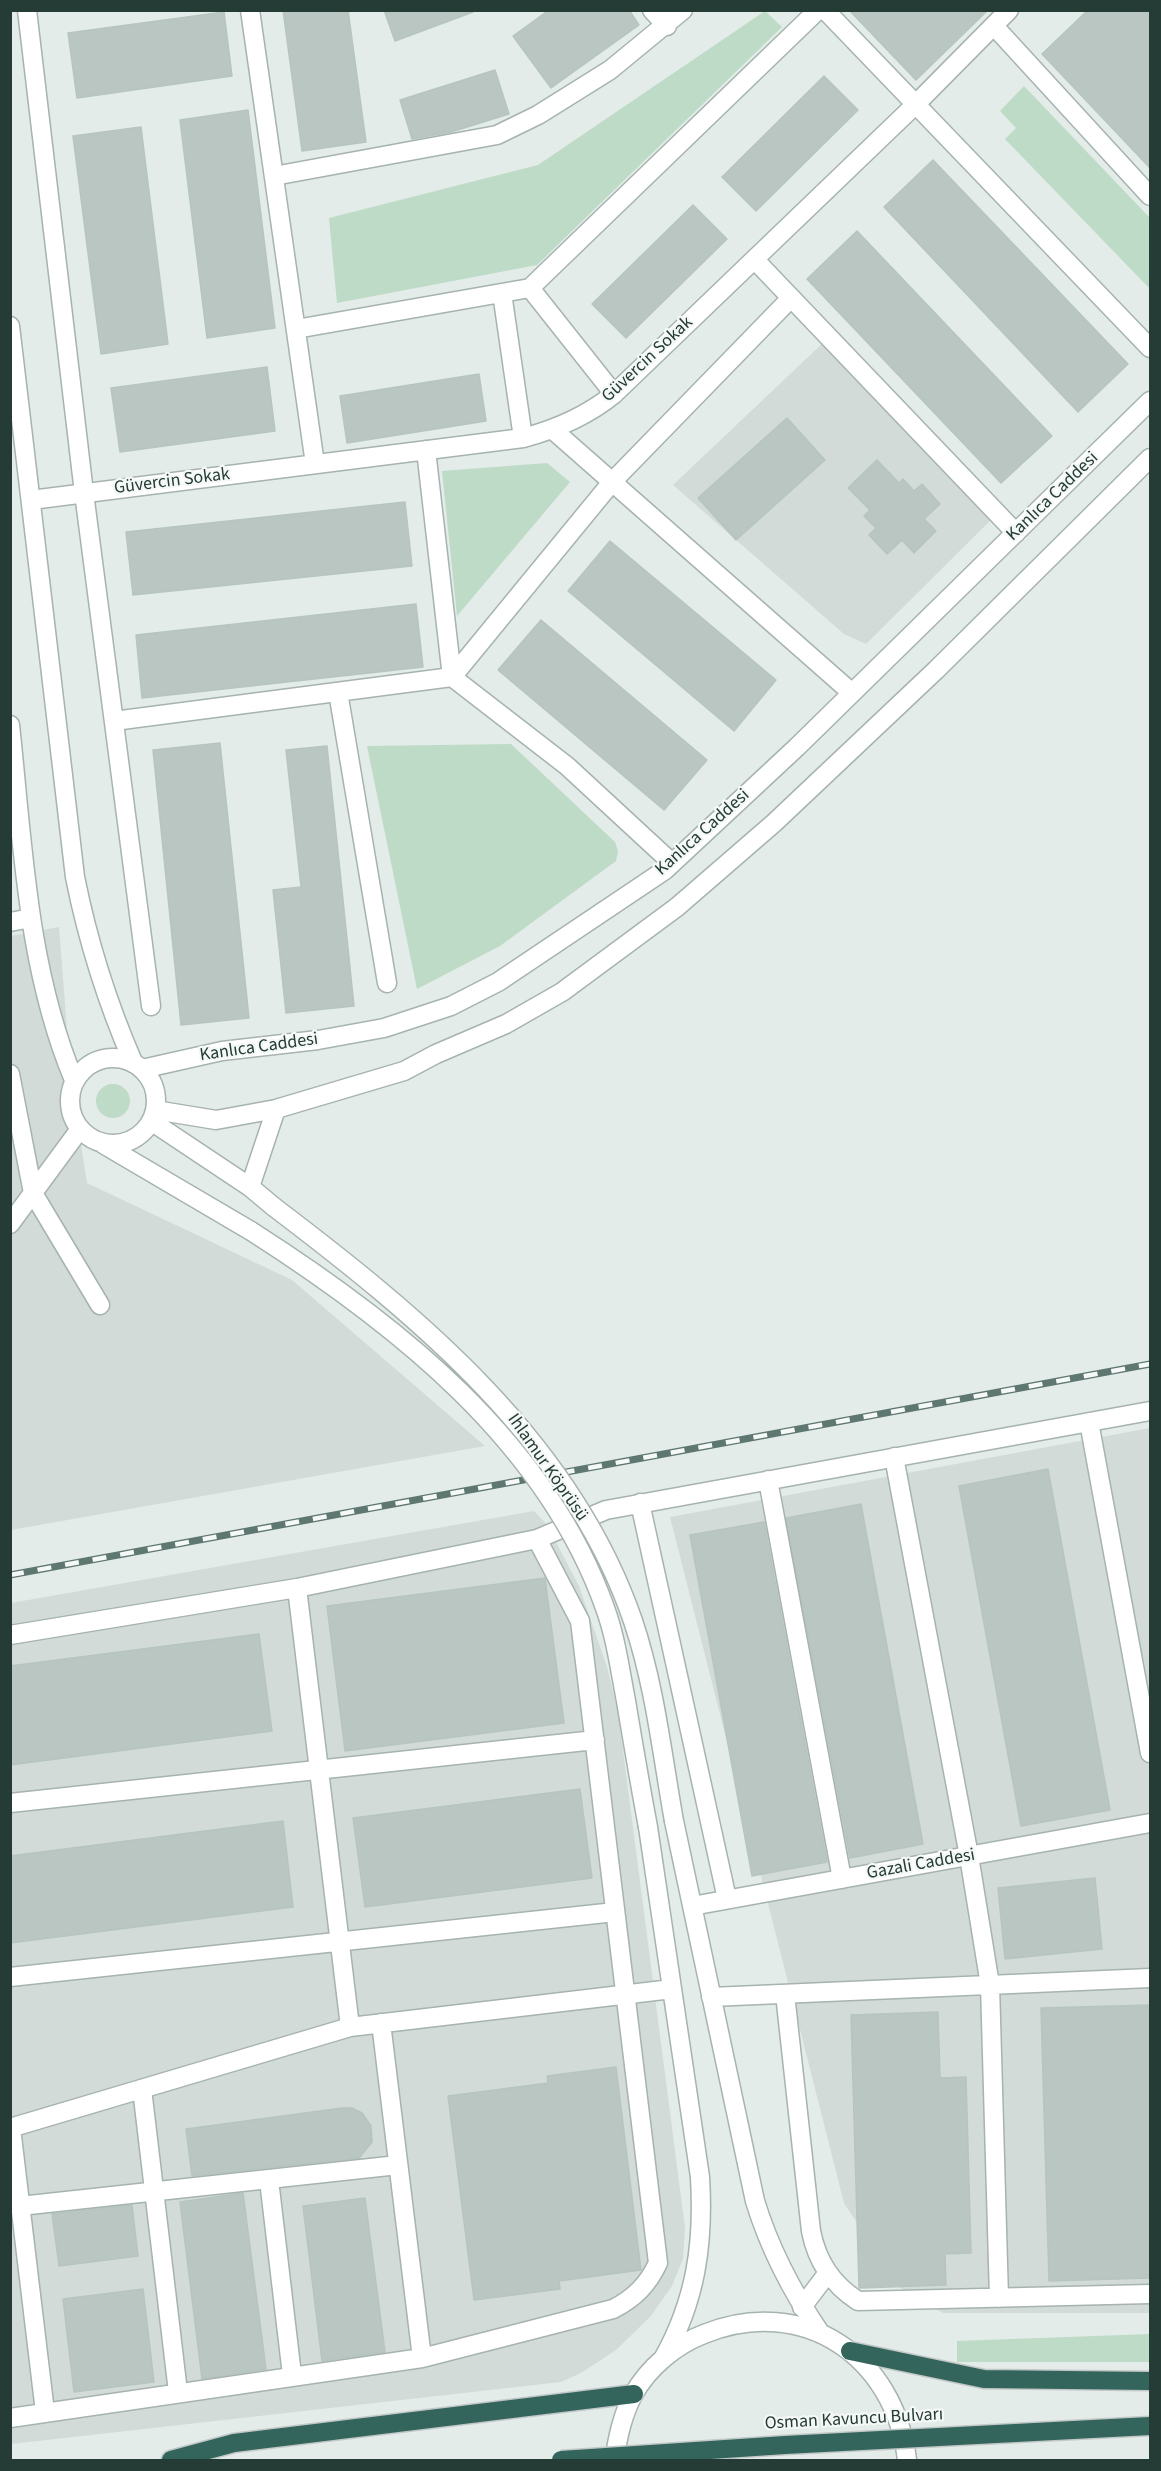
<!DOCTYPE html>
<meta charset="utf-8">
<style>
body{margin:0}
#map{position:relative;width:1161px;height:2471px;overflow:hidden;background:#e3ece8;font-family:"Source Sans 3",sans-serif}
canvas{display:block}
.frame{position:absolute;inset:0;border:12px solid #253b36;pointer-events:none}
</style>
<div id="map">
<canvas width="1161" height="2471"></canvas>
<div class="frame"></div>
</div>
<script>
const ctx = document.querySelector('canvas').getContext('2d');
ctx.lineJoin = 'round';
function fillPath(path, color) {
  ctx.fillStyle = color;
  ctx.fill(path, 'evenodd');
}
function strokePath(path, color, width, dash) {
  ctx.strokeStyle = color;
  ctx.lineWidth = width;
  ctx.lineCap = dash ? 'butt' : 'round';
  ctx.setLineDash(dash || []);
  ctx.stroke(path);
}
function label(font, color, halo, rows, align = 'center') {
  ctx.font = font + ' "Source Sans 3",sans-serif';
  ctx.lineWidth = 4.5;
  ctx.setLineDash([]);
  ctx.textBaseline = 'middle';
  ctx.strokeStyle = halo;
  ctx.fillStyle = color;
  for (const [text, x, y, turn = 0] of rows) {
    ctx.save();
    ctx.translate(x, y);
    ctx.rotate((+turn || 0) * Math.PI / 180);
    ctx.textAlign = isNaN(turn) ? turn : align;
    if (halo) ctx.strokeText(text, 0, 0);
    ctx.fillText(text, 0, 0);
    ctx.restore();
  }
}
const built = new Path2D(`
 M826,340L996,515L866,644L844,634L673,485Z
 M59,927L71,1081L87,1183L292,1280L485,1446L11,1530V936Z
 M1150,1428V2313H943L899,2287L844,2203L670,1517Z
 M534,1511L547,1525L579,1586L607,1667L618,1712L685,2228L683,2259L672,2286L650,2317L616,2350L581,2373L561,2382L11,2444V1603Z`);
const green = new Path2D(`
 M765,11L782,27L537,265L337,303L329,218L538,165Z
 M1024,86L1150,218V289L1005,139L1016,128L1000,111Z
 M547,463L570,482L457,616L442,471Z
 M511,744L615,842L618,851L616,861L500,946L417,989L367,746Z
 M96 1101a17 17 0 1 1 34 0a17 17 0 1 1-34 0Z
 M1150,2334V2362H957V2341Z`);
const building = new Path2D(`
 M283,10H348L366,142L302,151Z
 M384,10H473V12L395,41Z
 M549,10H629L639,25L551,88L513,36Z
 M849,10H988L916,80Z
 M1088,10H1150V168L1042,54Z
 M224,12L232,76L77,98L68,33Z
 M495,70L509,114L451,132L412,139L400,100Z
 M824,76L858,110L756,211L722,177Z
 M248,110L275,328L207,338L180,120Z
 M141,127L168,344L101,354L73,136Z
 M933,160L1128,364L1078,412L884,207Z
 M693,205L727,239L626,338L592,304Z
 M857,231L1052,436L1001,483L807,279Z
 M267,367L275,431L120,452L111,388Z
 M479,374L486,421L347,443L340,396Z
 M787,418L825,460L736,540L698,498Z
 M877,460L899,483L903,479L914,491L922,484L940,504L924,519L936,531L914,553L902,540L887,554L869,535L876,528L864,516L870,510L848,488Z
 M405,502L412,566L133,595L126,532Z
 M610,541L776,680L734,731L568,591Z
 M416,604L423,667L142,698L136,635Z
 M541,620L707,760L664,810L498,670Z
 M220,743L249,1018L181,1025L153,750Z
 M327,746L354,1006L286,1013L273,890L301,887L286,750Z
 M1048,1469L1110,1810L1021,1826L959,1486Z
 M861,1504L923,1844L850,1858L786,1518Z
 M764,1522L827,1862L752,1876L690,1535Z
 M545,1578L564,1723L345,1751L327,1606Z
 M259,1634L272,1731L10,1765V1666Z
 M580,1789L592,1878L365,1907L353,1818Z
 M283,1821L293,1907L10,1943V1856Z
 M1095,1878L1102,1949L1005,1959L998,1888Z
 M1150,2005V2278L1049,2281L1041,2008Z
 M938,2012L940,2078L966,2077L971,2253L945,2254L946,2285L859,2288L851,2015Z
 M616,2067L641,2270L559,2281L560,2289L474,2300L448,2096L548,2083L547,2076Z
 M342,2108H352L362,2113L371,2126L372,2142L359,2158L192,2176L186,2129Z
 M243,2193L266,2369L202,2379L180,2202Z
 M365,2198L385,2352L322,2361L303,2206Z
 M132,2205L138,2256L59,2266L52,2214Z
 M143,2289L154,2382L74,2392L63,2299Z`);
const minor = new Path2D(`
 M27,10L84,493L151,1006
 M250,10L315,464
 M652,10L667,26
 M825,10L1150,348
 M994,26L1150,196
 M274,176L497,135L538,115L610,70L683,10
 M755,260L1016,533
 M530,288L614,394
 M502,293L523,438
 M10,326L75,877C88,942 107,1002 133,1062
 M296,329L530,288L818,10
 M552,429L852,693
 M426,450L452,677L567,766L672,863
 M31,500L523,438C557,429 587,416 614,394L915,105L1009,10
 M338,692L387,983
 M114,721L452,677L612,482L791,298
 M10,725C23,845 27,968 74,1080
 M10,922L31,918
 M70 1101a43 43 0 1 1 86 0a43 43 0 1 1-86 0Z
 M142,1069L222,1051L318,1040L384,1028L451,1006L498,982L665,870L797,747L1150,401
 M10,1074L33,1193L100,1305
 M155,1110L216,1120L276,1109L404,1071L436,1054L506,1024L562,992L677,907L774,823L936,670L1150,458
 M151,1121L250,1187L274,1207
 M103,1144L251,1231
 M250,1187L276,1109
 M10,1224L80,1129
 M1089,1422L1150,1753
 M894,1457L969,1856L990,1985L999,2298
 M768,1480L842,1879
 M640,1503L727,1899
 M297,1588L350,2027
 M10,1635L297,1588L537,1539L606,1510L1150,1411
 M10,1803L595,1740
 M674,1821L755,2201C770,2250 792,2292 821,2334
 M648,1827L700,2177C704,2244 696,2300 663,2359
 M692,1906L1150,1823
 M10,1977L615,1912
 M785,1994L811,2231C817,2262 832,2284 858,2301L1150,2294
 M711,1997L1150,1978
 M381,2023L422,2358
 M142,2089L178,2392
 M10,2128L350,2027L672,1989
 M11,2128L45,2412
 M269,2180L292,2375
 M20,2206L398,2165
 M802,2307L827,2274
 M10,2418L422,2358L613,2309C635,2298 648,2284 658,2263L580,1621L537,1539
 M614,2460C618,2437 622,2416 633,2395C648,2368 675,2345 704,2334C804,2294 895,2357 907,2460`);
const highway = new Path2D(`
 M850,2351L984,2379L1150,2381
 M171,2460L234,2443L634,2394`);
const rail = new Path2D(`
 M10,1575L1150,1364`);
const minorBridge = new Path2D(`
 M274,1207C419,1317 572,1442 633,1621C655,1686 662,1754 674,1821
 M251,1231C395,1323 546,1441 605,1608C616,1638 620,1670 626,1701C633,1743 640,1785 648,1827`);
const highwayBridge = new Path2D(`
 M561,2460L785,2445L1150,2426`);
const streetNames = [
 ["Güvercin Sokak",648,360,-43],
 ["Güvercin Sokak",172,482,-7],
 ["Kanlıca Caddesi",1053,497,-44],
 ["Kanlıca Caddesi",703,833,-42],
 ["Kanlıca Caddesi",259,1048,-8],
 ["Ihlamur Köprüsü",547,1468,55],
 ["Gazali Caddesi",921,1865,-10],
 ["Osman Kavuncu Bulvarı",854,2420,-3]
];
fillPath(built, '#d2dbd7');
fillPath(green, '#bedbc7');
fillPath(building, '#b9c6c1');
strokePath(building, '#b6c5bf', 1.5);
strokePath(minor, '#a6b3af', 21);
strokePath(highway, '#c2c8c7', 21);
strokePath(minor, '#fff', 18);
strokePath(highway, '#33655c', 18);
strokePath(rail, '#5f7771', 7);
strokePath(rail, '#f4f8f6', 4.5, [14]);
strokePath(minorBridge, '#a6b3af', 21, []);
strokePath(highwayBridge, '#c2c8c7', 21, []);
strokePath(minorBridge, '#fff', 18);
strokePath(highwayBridge, '#33655c', 18);
label('18px', '#253b36', '#f4f8f6', streetNames);
</script>
